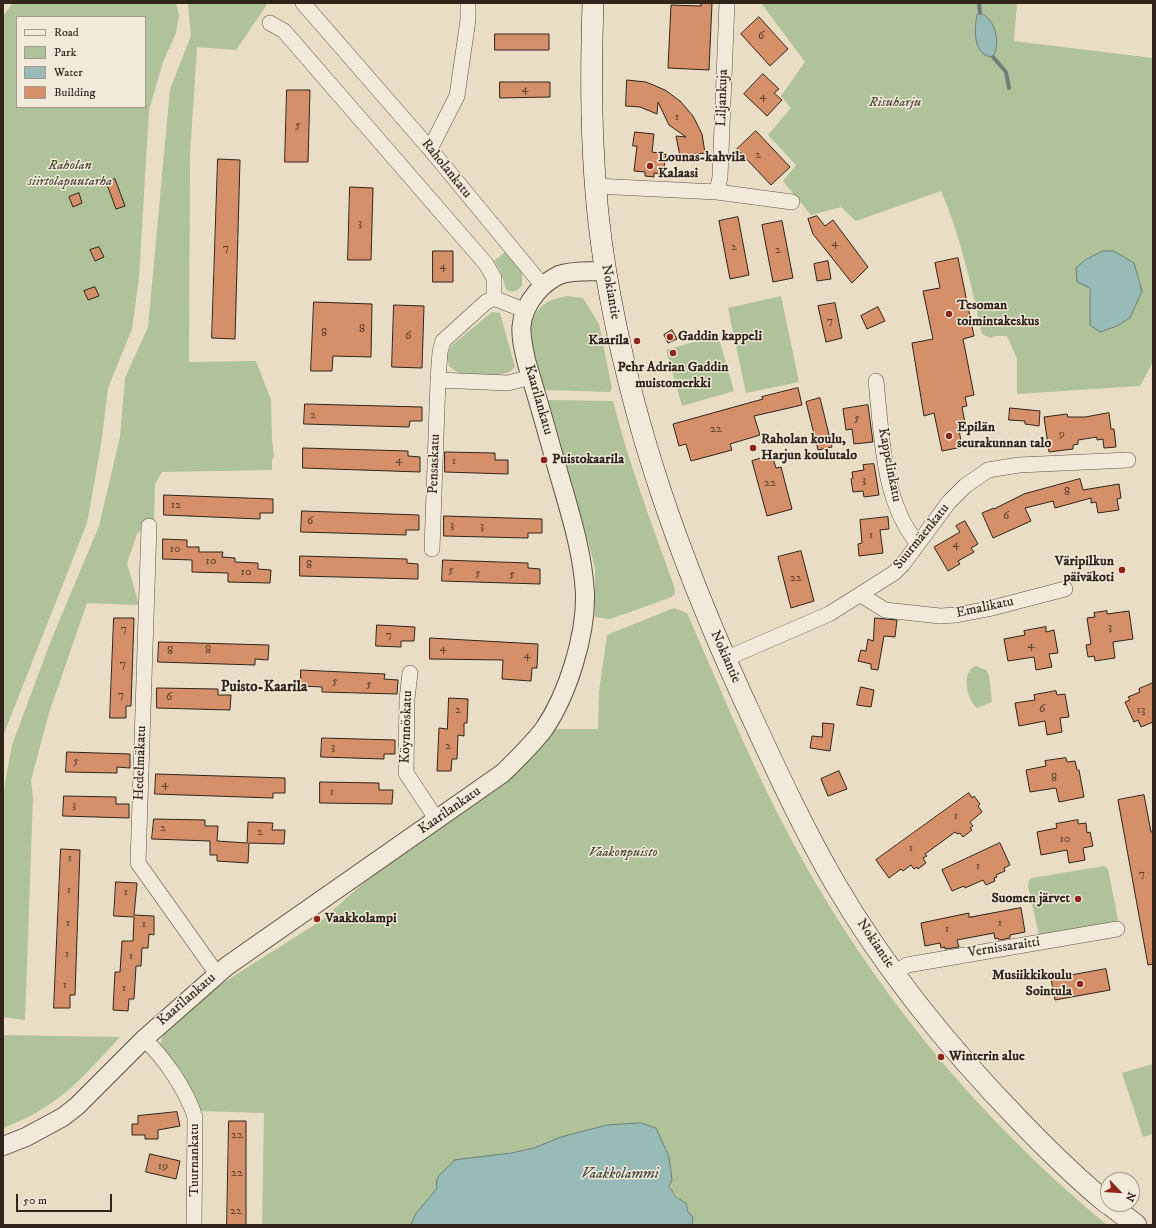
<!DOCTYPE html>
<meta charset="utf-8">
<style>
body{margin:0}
#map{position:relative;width:1156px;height:1228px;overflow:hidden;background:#eaddc5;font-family:"IM FELL DW Pica",serif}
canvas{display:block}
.frame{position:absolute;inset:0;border:4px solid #30241b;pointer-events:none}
.legend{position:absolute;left:16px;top:16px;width:130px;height:92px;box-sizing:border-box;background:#f1e9d9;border:1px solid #a49a8d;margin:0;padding:5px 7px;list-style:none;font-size:12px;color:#30241b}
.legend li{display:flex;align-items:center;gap:8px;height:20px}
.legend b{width:20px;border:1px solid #a49a8d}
.north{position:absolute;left:1100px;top:1172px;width:40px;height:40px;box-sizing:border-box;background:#f1e9d9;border:1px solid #a49a8d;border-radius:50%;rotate:115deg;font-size:11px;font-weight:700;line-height:16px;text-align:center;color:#30241b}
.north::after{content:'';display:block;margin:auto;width:14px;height:18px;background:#8f2418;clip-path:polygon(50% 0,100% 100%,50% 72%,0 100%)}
.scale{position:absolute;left:16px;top:1194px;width:96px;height:18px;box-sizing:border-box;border:2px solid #30241b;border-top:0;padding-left:5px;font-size:12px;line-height:14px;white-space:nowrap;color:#30241b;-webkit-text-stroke:3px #f1e9d9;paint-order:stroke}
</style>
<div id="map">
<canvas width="1156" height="1228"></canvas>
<div class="frame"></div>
<ul class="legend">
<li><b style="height:5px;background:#f1e9d9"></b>Road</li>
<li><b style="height:11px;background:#b0c29a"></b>Park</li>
<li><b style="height:11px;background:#98bbb8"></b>Water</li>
<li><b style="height:11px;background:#d58f69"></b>Building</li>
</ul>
<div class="north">N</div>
<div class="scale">50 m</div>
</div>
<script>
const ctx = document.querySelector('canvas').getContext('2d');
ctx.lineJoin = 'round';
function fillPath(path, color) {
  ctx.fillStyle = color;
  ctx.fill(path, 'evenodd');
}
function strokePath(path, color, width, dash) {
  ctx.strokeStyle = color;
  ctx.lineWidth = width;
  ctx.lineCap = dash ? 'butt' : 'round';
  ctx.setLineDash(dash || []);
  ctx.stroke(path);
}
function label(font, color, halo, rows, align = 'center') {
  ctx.font = font + ' "IM FELL DW Pica",serif';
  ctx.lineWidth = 3;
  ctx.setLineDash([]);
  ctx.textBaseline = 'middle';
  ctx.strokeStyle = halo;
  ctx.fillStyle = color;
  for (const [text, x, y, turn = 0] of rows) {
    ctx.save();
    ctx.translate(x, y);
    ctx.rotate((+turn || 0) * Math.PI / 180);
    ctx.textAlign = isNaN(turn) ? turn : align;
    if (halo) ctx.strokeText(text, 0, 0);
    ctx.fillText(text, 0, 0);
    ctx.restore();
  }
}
const green = new Path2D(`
 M13,3H176L179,15L176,33L163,62L149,110L139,278L132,329L108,388L101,445L87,523L3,736V16ZM17,17H145V107H17Z
 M188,3H268L236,50L197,47L190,155L189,362L256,361L271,400L272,438L274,457L272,460V470L162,472L155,484L154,519L137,534L127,563L139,605L87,603L49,713L31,780L33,797L25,1020L3,1017V805L5,783L12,745L50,643L99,526L120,437L125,378L148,327L170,89L191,36Z
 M761,3H1017L1014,41L1153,58V362L1140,386L1017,394V359L1007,336H996L990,338L982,334C971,285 961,237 941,191L856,221L841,207L811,215L783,181L796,165L768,135L791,108L781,96L805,62ZM984,14L994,26L976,39L975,26L977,15ZM1103,251H1114L1091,304L1085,260Z
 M505,252L522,271V285C518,291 513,294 506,289L500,270L494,261Z
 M567,296L583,298L599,324L612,388L610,392L544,390C534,353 512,305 567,296Z
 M781,296L799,382L746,393L728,308Z
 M492,312L500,313L515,367L511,371L500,375L460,374L449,366L447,356L451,346Z
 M718,335L734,391L682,406L666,350Z
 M548,400L613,401C629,464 652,525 674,586L675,593L672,597L610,619L595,617V569L591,552Z
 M674,608L687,613C721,690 753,769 793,843C874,992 977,1117 1107,1225H692L693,1217L688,1212L686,1203C658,1186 676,1170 663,1147L561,1137L534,1148L489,1156L474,1225H262L264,1113L198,1111L162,1052L160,1044L163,1036L169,1026L191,1007L215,988L322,920L370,877L501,784L553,729H598L599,692L607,635Z
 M976,666L986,670L989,675L992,702L977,708C967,700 960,672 976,666Z
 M1104,866L1108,869L1118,920L1117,924L1039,936L1028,885L1029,880L1032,878Z
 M3,1035L120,1037C81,1079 59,1107 3,1128Z
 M1153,1064V1134L1143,1137L1122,1073Z`);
const water = new Path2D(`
 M980,13C996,18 1001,44 993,57C973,56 974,30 977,15Z
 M1103,251H1114L1134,263L1142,291L1130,318L1117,326L1100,332L1090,325V288L1077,282L1076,268L1085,260Z
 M641,1123L656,1128L669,1157L672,1180L669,1186L676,1197L686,1203L688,1212L693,1217L692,1225H411L415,1215L437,1188C434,1173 446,1172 454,1160L511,1153L534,1148L561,1137L607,1125Z`);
const stream = new Path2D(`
 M979,3L980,13
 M993,57L1006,72L1009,88`);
const building = new Path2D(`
 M701,3H712L709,70L668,68L671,5L701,6Z
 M759,17L788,49L770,66L741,34Z
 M495,34H549V50H495Z
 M763,74L779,89L774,93L782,100L767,116L744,94Z
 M627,80L646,82L665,90L680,101L693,116L702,134L705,153L680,156L676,136L686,137L669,125L658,102L657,114L640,107L626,106Z
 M500,82H550V97L500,98Z
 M287,90H310L308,162H285Z
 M756,131L790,167L771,185L737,149Z
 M635,132L654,134L652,152L666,154L663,174L654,173V177L645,176V172L634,171L637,146H633Z
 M218,159L240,160L235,339L212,338Z
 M115,179L125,206L116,209L106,182Z
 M350,187L373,188L371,260H348Z
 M79,193L82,203L73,207L69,197Z
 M817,216L825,226L833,220L868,267L852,283L813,234L808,219Z
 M738,217L749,275L730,279L719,221Z
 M782,221L793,278L773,282L762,225Z
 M99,247L104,257L95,261L90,250Z
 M433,251H453V282H433Z
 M958,258L974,336L963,339L974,395L965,397L967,406L962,407L965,423L958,424L962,447L942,451L934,413L924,416L912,343L933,339L923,291L940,288L935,263Z
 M828,261L831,279L817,281L814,264Z
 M95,287L99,296L88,300L84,291Z
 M314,302L372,304L371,357L333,356L332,371H311Z
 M835,303L842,338L826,342L818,306Z
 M394,305L424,306L422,368L392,367Z
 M878,307L885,321L867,329L861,316Z
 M672,330L677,339L668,343L664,335Z
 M798,388L802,405L754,416L760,435L730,444L732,450L691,461L686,444L679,446L673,424L763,399L762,397Z
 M820,398L832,447L818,450L806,402Z
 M305,404L422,407V421H410L409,427L304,424Z
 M868,405L873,442L854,444L852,429L846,430L843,409Z
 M1010,408L1040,411L1039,426L1025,424V421L1009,420Z
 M1109,413L1111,429H1114L1116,447L1104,448L1103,439L1097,440V437L1078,440V444L1073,445V449L1049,452L1044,417L1067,414L1068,417H1085Z
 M303,448L408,451V456L420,457V472L303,468Z
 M445,452L495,453V460H508V474L445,472Z
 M772,455L776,468L781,467L792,509L767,516L752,461Z
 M874,464L879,495L864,497L863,491L853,492L851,479L853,478L852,472L864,470L863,465Z
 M1080,479L1083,490L1119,484L1121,498L1117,499L1119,510L1098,513L1096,502L1091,503V498L1055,508L1053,501L1025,508L1031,521L993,538L982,513L994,508V509L1024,494Z
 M164,495L273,499V513H260V519L164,515Z
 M302,511L419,515V530H406V535L301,532Z
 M444,516L542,519V533H528V538L444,536Z
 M888,517L889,529L880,530L883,553L859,556L858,544L862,543L860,520Z
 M965,521L978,544L971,548L974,552L958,561L960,564L948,571L934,547L960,532L956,526Z
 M163,539L187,540V547H199V552H223L222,557L235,558V562L258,563V569L271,570L270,583L228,582V573L192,572V560L163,559Z
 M801,551L814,601L791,608L778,557Z
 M300,556L407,559V563L418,564V579L300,576Z
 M443,560L528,563V568L540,569V584L442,581Z
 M1107,611V614L1129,611L1133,639L1113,642L1115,658L1095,661L1094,656L1088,657L1086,645L1091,644L1087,618L1095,617L1094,613Z
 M114,618H134L131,706H126V718H110Z
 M875,618L897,620L895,637L884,636L878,670L871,669V664L858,661L861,650L866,651L868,639L873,641Z
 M377,625L415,627L414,641H401V647L376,646Z
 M1046,627V632L1054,630L1058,653L1049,654L1052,667L1036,670L1034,657L1008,661L1004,639L1025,635L1024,631Z
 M430,638L538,644L537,668H532L531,681L502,679L503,660L430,659Z
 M159,642L269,645L268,660L255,659V665L158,662Z
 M301,670L385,674L384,679L398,680L397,694L322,692V687L301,686Z
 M1153,683V722L1141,727L1138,720L1134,722L1125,702L1130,700L1128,697L1140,692L1139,689Z
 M861,687L874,690L871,707L857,705Z
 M157,688L218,689V695H231L230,710L157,708Z
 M1056,691L1057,695L1065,694L1069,717L1060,718L1062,732L1047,735L1045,721L1019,726L1015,703L1035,700L1034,695Z
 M449,698L468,699L467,723H464V736L458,735L457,759H452L451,771H437L439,728L447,729Z
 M823,723L834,724L830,751L810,748L812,736L822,737Z
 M322,738L395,740V754H384V759L321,757Z
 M67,752L130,754V768L117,767V773L66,772Z
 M1066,758L1067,762L1075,761L1077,770H1079L1084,797L1059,802L1056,788L1030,792L1026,770L1046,766L1045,761Z
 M839,771L847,789L828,796L821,779Z
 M156,774L285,778V793H273V798L155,794Z
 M320,782L379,783V790H393L392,804L320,803Z
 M969,793L972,798L974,796L980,804L978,806L982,812L970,822L973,826L970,828L972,830L963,837L960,833L957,834L955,832L925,854L927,856L923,858L926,863L918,869L917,867L914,869L911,865L903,871L901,869L889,878L876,860Z
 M1144,795L1151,832H1153V964L1148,965L1118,800Z
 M64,796L116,797V804H129V818L63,816Z
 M154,819L205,820V826H218L217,841L247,843L248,822L273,823L272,830H285L284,844L249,843L248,863L217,861V855H210V841L152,839Z
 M1078,820V824L1086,823L1087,833L1090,832L1093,846L1083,848L1085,860L1069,863L1067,850L1041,855L1037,832L1057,828L1056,824Z
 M1000,843L1010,865L1004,868L1005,871L996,875L997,877L994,878L995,881L986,885L983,880L965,888L964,886L952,891L942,870Z
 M61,849L80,850L75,995H70V1008H54Z
 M116,882L137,883L134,915L154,916V935L149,934L148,948H142L141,966H136L134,999H129L128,1011L113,1010L115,972H120L122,941H133L134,917L114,916Z
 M1021,908L1025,932L1010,935V938L999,940L998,938L995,939L994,933L957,940L959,947L945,949V947L941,948L940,943L925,946L921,923L969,913V917Z
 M1106,969L1110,990L1055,1000L1051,979Z
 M177,1112L180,1126L158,1130V1139H145V1135H132V1124H138V1116Z
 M229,1121H246V1225H227Z
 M150,1154L180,1161L176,1179L146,1172Z`);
const minor = new Path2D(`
 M303,3L430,149L543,286
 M270,23L284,31L486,264L494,278V299
 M430,149L457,96L468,20V3
 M595,186L717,192L792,202
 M717,192L720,177L727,3
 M524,310L496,299H492L486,302L443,341L440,352L438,380L508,383L531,377
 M876,381C882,435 882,501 918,544
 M149,526L138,863L217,974
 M432,549L438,380
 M861,595L885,610L940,616L956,615L988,609L1065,589
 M725,659L829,614L894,573L903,564L949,502L965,486L988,470L1019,465L1128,460
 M410,673L407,699L406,773L437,820
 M894,973L907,965L1117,929
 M144,1039C164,1057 187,1091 195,1117L194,1225`);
const tertiary = new Path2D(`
 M3,1146L26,1137L63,1117L77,1106L144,1039L227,966L503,773C517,759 532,745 544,729C568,694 586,635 585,594C583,554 571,516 560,478C549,440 539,402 527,364C520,335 516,317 537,292C543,285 551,279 559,275C573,270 591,272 606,271`);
const secondary = new Path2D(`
 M593,3C590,93 591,185 606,273C632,426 679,557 743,698C772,761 801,825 836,885C887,972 950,1049 1019,1120C1047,1149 1076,1178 1108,1204
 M1109,1204L1136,1225`);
const markers = [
 [650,166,4,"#8f2418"],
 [949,314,4,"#8f2418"],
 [670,337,4,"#8f2418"],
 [637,341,4,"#8f2418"],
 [673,353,4,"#8f2418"],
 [949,436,4,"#8f2418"],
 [753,448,4,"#8f2418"],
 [544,460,4,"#8f2418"],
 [1122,570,4,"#8f2418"],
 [1078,899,4,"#8f2418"],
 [317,919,4,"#8f2418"],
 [1080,984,4,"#8f2418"],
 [941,1057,4,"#8f2418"]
];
const numberNames = [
 ["6",761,37],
 ["4",525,90],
 ["4",763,97],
 ["1",677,118],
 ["5",298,126],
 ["2",758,156],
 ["3",360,224],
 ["4",835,244],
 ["2",734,248],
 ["7",226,249],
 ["2",778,251],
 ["4",443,267],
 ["7",830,322],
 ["8",362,330],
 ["8",324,334],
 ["6",408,337],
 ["2",313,416],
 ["5",857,419],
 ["22",716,430],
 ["9",1062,435],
 ["4",399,461],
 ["1",454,462],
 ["3",864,481],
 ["22",770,484],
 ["8",1067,493],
 ["12",176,506],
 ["6",1006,517],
 ["6",310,522],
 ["3",452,526],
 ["3",482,527],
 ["1",871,536],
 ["4",956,545],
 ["10",175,550],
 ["10",211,562],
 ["8",309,566],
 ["5",451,571],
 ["10",246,573],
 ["5",478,574],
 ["5",512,575],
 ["22",796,579],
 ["3",1110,628],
 ["7",124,630],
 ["7",389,636],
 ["4",1031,646],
 ["4",443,649],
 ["8",208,651],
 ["8",170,652],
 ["4",527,656],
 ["7",123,665],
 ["5",335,682],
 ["5",369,685],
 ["7",121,696],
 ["6",169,698],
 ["6",1042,710],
 ["2",458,711],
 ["13",1141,711],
 ["2",448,747],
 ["3",333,748],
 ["5",76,762],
 ["8",1054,779],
 ["4",165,785],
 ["1",332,793],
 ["3",74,806],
 ["1",956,817],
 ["2",163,829],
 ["2",260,833],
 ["10",1065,840],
 ["1",911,849],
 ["1",70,859],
 ["1",978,867],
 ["7",1142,875],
 ["1",69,891],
 ["1",126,893],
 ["1",68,924],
 ["1",1000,924],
 ["1",144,925],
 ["1",947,930],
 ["1",67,955],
 ["1",131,957],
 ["1",65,986],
 ["1",124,989],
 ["22",237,1136],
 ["19",163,1167],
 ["22",237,1174],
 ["22",236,1212]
];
const streetNames = [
 ["Liljankuja",723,98,-88],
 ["Raholankatu",446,169,51],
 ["Nokiantie",610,292,80],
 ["Kaarilankatu",538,400,74],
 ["Pensaskatu",435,464,-88],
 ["Kappelinkatu",889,465,79],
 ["Suurmäenkatu",922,537,-51],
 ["Emalikatu",985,608,-12],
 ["Nokiantie",725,657,66],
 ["Köynnöskatu",407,727,-88],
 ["Hedelmäkatu",141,763,-88],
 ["Kaarilankatu",450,811,-35],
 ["Nokiantie",875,944,56],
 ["Vernissaraitti",1004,948,-9],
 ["Kaarilankatu",187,1000,-41],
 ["Tuurnankatu",195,1160,-90]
];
const parkNames = [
 ["Risuharju",895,103],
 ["Raholan",70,166],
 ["siirtolapuutarha",70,182],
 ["Vaakonpuisto",623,853]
];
const poiNames = [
 ["Lounas-kahvila",658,158],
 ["Kalaasi",658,174],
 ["Tesoman",957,306],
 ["toimintakeskus",957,322],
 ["Gaddin kappeli",678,337],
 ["Kaarila",629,341,"right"],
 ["Pehr Adrian Gaddin",673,368,"center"],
 ["muistomerkki",673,384,"center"],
 ["Epilän",957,428],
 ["seurakunnan talo",957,444],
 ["Raholan koulu,",761,440],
 ["Harjun koulutalo",761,456],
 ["Puistokaarila",552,460],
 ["Väripilkun",1114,562,"right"],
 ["päiväkoti",1114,578,"right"],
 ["Suomen järvet",1070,899,"right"],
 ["Vaakkolampi",325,919],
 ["Musiikkikoulu",1072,976,"right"],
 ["Sointula",1072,992,"right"],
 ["Winterin alue",949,1057]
];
const neighbourhoodNames = [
 ["Puisto-Kaarila",264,688]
];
const waterNames = [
 ["Vaakkolammi",620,1175]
];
fillPath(green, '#b0c29a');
fillPath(water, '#98bbb8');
strokePath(water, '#6e7f79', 1);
strokePath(stream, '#6e7f79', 4);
fillPath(building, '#d58f69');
strokePath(building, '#30241b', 1);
strokePath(minor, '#5e5246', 16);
strokePath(tertiary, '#5e5246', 20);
strokePath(secondary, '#30241b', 22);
strokePath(minor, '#f1e9d9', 15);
strokePath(tertiary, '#f1e9d9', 18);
strokePath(secondary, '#f1e9d9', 21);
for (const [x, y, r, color] of markers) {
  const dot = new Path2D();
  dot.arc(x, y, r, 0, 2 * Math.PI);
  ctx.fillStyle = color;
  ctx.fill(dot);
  strokePath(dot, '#f1e9d9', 1.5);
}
label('12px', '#593f2e', null, numberNames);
label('14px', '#30241b', '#f1e9d9', streetNames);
label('italic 14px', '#504c3b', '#f1e9d9', parkNames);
label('bold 14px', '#30241b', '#f1e9d9', poiNames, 'left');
label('bold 15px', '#30241b', '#f1e9d9', neighbourhoodNames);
label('italic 15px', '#4f514a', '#f1e9d9', waterNames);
</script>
